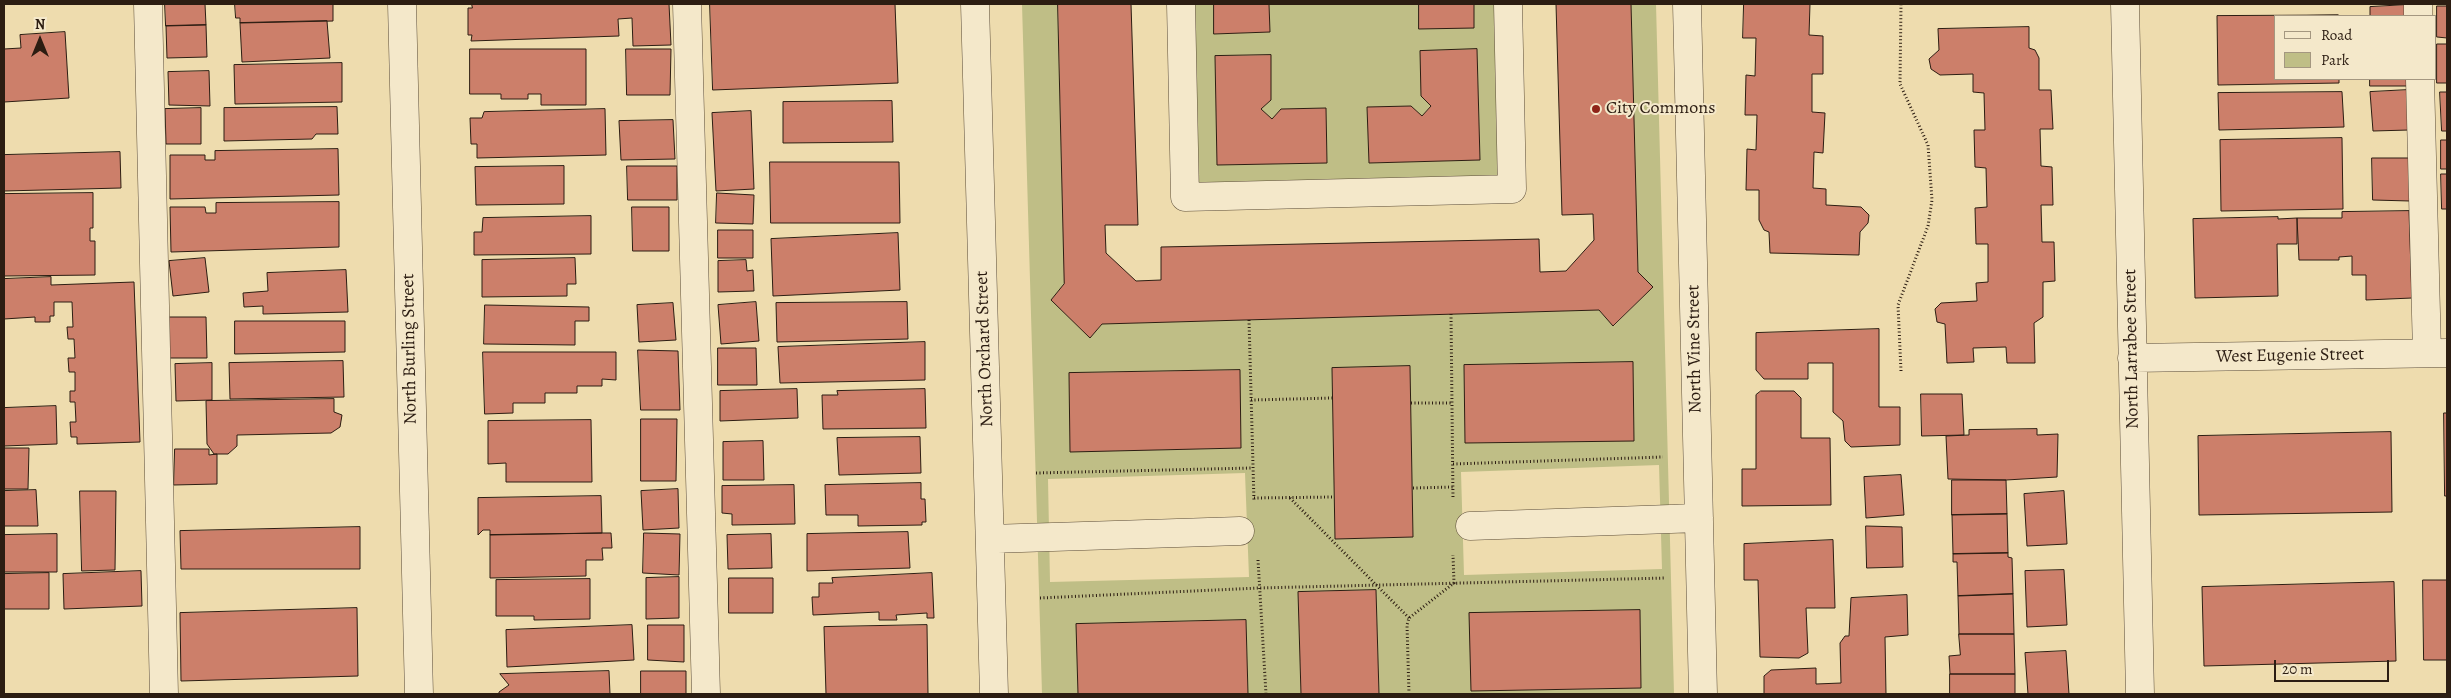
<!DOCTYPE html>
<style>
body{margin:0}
#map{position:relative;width:2451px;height:698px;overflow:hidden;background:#eedcae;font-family:Alegreya,serif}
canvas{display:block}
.frame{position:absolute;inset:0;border:5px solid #2c1d12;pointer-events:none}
.legend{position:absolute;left:2274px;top:15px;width:162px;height:65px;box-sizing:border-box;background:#f4e8ca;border:1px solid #a49780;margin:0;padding:6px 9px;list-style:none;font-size:15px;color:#2c1d12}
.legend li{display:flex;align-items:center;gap:10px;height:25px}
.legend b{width:25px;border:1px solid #a49780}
.north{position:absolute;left:15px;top:15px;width:50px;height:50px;-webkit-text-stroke:4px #f4e8ca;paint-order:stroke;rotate:0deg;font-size:14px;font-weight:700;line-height:20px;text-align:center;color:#2c1d12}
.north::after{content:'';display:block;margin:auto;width:18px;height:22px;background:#2c1d12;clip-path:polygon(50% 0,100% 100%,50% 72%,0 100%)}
.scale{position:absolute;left:2274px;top:660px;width:115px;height:22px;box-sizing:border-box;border:2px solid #2c1d12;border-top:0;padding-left:6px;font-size:15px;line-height:18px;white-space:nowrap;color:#2c1d12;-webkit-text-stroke:4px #f4e8ca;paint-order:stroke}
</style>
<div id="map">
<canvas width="2451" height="698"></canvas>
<div class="frame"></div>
<ul class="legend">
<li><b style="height:6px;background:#f4e8ca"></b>Road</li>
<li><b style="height:14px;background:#bfbe86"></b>Park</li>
</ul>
<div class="north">N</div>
<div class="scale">20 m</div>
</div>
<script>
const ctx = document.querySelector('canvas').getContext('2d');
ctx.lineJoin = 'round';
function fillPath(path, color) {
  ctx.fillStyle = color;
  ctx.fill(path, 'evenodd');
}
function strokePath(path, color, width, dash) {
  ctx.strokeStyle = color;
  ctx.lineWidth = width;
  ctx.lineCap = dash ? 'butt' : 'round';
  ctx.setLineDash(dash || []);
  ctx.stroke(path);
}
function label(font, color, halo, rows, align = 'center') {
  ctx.font = font + ' Alegreya,serif';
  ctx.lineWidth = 4;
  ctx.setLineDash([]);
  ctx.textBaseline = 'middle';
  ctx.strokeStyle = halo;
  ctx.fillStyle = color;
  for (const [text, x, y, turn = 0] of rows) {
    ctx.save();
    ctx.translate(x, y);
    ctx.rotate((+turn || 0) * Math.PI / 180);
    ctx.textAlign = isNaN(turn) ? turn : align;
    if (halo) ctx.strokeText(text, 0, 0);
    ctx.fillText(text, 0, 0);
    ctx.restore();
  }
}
const green = new Path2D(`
 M1022,4H1058L1064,284L1051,300L1090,338L1102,324L1599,310L1614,326L1653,287L1638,272L1631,4H1656L1674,694H1379L1376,590L1298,592L1301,694H1248L1246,620L1077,624L1078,694H1042ZM1633,362L1634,441L1465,443L1464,365ZM1410,367L1413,537L1335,539L1332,368ZM1240,370L1241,448L1070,451L1069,373ZM1659,465L1662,569L1464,575L1461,472ZM1245,473L1249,577L1050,582L1048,479ZM1640,610L1641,688L1471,691Z
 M1181,4H1214L1215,34L1270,32L1269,4H1419V28H1474V4H1508L1512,189L1185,197ZM1477,49L1480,160L1369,163L1367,107L1411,106L1422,116ZM1271,55V100L1261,109L1272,119L1281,109L1326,108L1327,163L1217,165L1215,56Z`);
const building = new Path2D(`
 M165,4H205L206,25L166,26Z
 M235,4H333V21L240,23V18H236Z
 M472,4H669L671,45L633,46L632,18L618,19L619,36L471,41L472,35H468V8H472Z
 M710,4H895L898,83L713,90Z
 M1058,4H1131L1138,225H1105L1106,253L1136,281L1161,280V247L1539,239L1540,272L1566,271L1594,240L1593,214L1562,215L1556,4H1631L1638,272L1653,287L1613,326L1599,310L1102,324L1090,338L1051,300L1064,284Z
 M1214,4H1269L1270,32L1214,34Z
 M1419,4H1474V28L1419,29Z
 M1744,4H1810L1809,35L1823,36V74H1812V112L1825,113L1823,153L1814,152L1813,188L1826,189V205L1861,207L1869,215L1868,223L1860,232L1859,255L1770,253L1769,232L1764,230L1759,220V190H1746L1747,149L1756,150L1757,115H1745L1746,75L1755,76L1756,38H1743Z
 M2406,5V16H2370V7Z
 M2437,6H2447V38L2437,37Z
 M2338,15L2275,16V79H2339V83L2218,85L2217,16Z
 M327,21L330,58L242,62L240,23Z
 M206,25L207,57L167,58L166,26Z
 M2029,27V48L2035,50L2039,58V90H2051L2053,129H2040L2041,166L2052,167L2053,205H2041L2042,242H2054L2055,281L2043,282V317L2034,323L2035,363H2007L2006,347L1973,348L1974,362L1947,363L1945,324L1937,322L1935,309L1941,303L1977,301L1976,283L1988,282V244H1976L1975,208L1987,207L1986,168L1975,167L1974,130H1985L1984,93L1973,92V74L1940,75L1931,69L1929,59L1939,50L1938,29Z
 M65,32L69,98L4,102V49L21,48L20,35Z
 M2437,44H2447V83H2437Z
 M470,49H586V105H541V94H528V99H501V94H470Z
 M626,49H671L670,95H627Z
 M1477,49L1480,160L1369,163L1367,107L1411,106L1422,116L1431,106L1421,96L1420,51Z
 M1271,55V100L1261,109L1272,119L1281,109L1326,108L1327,163L1217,165L1215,56Z
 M342,63V102L235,104L234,65Z
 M209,71L210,106L169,105L168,72Z
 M2370,79H2408V86H2370Z
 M2408,90L2409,130L2373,131L2370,92Z
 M2342,92L2344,127L2219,130L2218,93Z
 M2440,92H2447V131H2442Z
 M892,101L893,142L783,143V102Z
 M337,107L338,134H316L312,139L224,141V108Z
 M201,108V144H166L165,109Z
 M605,109L606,155L477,158V144H471L470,118H482L484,112Z
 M751,111L754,189L716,191L712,113Z
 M673,120L675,159L621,160L619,121Z
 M2342,138L2343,209L2221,211L2220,140Z
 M2441,140H2447V169H2441Z
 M338,149L339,195L170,199V155H205V160H215V151Z
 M120,152L121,188L4,191V155Z
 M2372,158H2409L2410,201L2373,200Z
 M770,162H899L900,223H771Z
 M564,166V204L476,205L475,167Z
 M627,166H677V200H628Z
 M2441,174H2447V209H2442Z
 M93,193V228H90V241H95V275L4,276V194Z
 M717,193L754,195L753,224L716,223Z
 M339,202V247L171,252L170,207H205L206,213H216V203Z
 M632,207H669V251H633Z
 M2409,211L2412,298L2366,300V275H2352V256L2339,257V260H2299L2297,218H2342V212Z
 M591,216V254L474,255V232H482L483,218Z
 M2278,217V219L2297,218V244H2277L2278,296L2195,298L2193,219Z
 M718,230H753V258H718Z
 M898,233L900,290L773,296L771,239Z
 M205,258L209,292L173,296L169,261Z
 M575,258L576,284H567V296L482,297V260Z
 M746,260L747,271L753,270L754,291L718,292V261Z
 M346,270L348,312L263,314V306L244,307L243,293L268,291L267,273Z
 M51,277V285L134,282L140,442L77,444V437H71L70,422H76L75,402H70V391H75V372H69L68,358H75L74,339H68L67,327H73L72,302H54V316H50V322H35V317L4,319V279Z
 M756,302L759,341L721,344L718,305Z
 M907,302L908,339L777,342L776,303Z
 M673,303L676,340L639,342L637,305Z
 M485,305L589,307V321H575V345L484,344Z
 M167,317H206L207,358H168Z
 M235,321H345V352L235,354Z
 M1879,329V407H1900V445L1851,447L1845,441L1843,421L1833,412V363H1808V379H1764L1756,370V333Z
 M925,342V380L780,383L778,347Z
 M718,348H756L757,385H718Z
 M638,350L678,351L680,410H641Z
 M483,352H616V380L602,379V386H577V393H545V403H513V413L485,414Z
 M343,361L344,397L230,399L229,363Z
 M1633,362L1634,441L1465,443L1464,365Z
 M212,363V400L176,401L175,364Z
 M1410,366L1413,537L1335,539L1332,368Z
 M1240,370L1241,448L1070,452L1069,373Z
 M797,389L798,418L720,421V391Z
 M925,389L926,428L823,429L822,395H838L837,391Z
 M1761,391H1794L1801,398V438H1830L1831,505L1742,506V469H1756V395Z
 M1921,394H1962L1964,435L1922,436Z
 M334,399V412L342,415L340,427L331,433L237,435V446L228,454H214L207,444L206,401Z
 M56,406L57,444L4,446V408Z
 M2444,413H2447V496H2445Z
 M641,419H677L676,481H641Z
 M591,420L592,482H506V463L488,464V421Z
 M2037,429V435L2058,434L2057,477L2006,480L1948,479L1946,436L1969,435V430Z
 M2391,432L2392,512L2199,515L2198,436Z
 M920,437L921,473L839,475L837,438Z
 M763,441L764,480H723V442Z
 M4,448H29L28,489H4Z
 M175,449H209V455L217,454V484L174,485Z
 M1901,475L1904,515L1866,518L1864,477Z
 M1952,480H2006L2007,514L1952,515Z
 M921,483V499H925L926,522H922V525L858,526V515H826L825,485Z
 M794,485L795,524L732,525V514L722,513V486Z
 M678,489L679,528L643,530L641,491Z
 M36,490L38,526H4V491Z
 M80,491H116L115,570L82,571Z
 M2064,491L2067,544L2027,546L2024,494Z
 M601,496L602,533L490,535V530H483L478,535V498Z
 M2007,514L2008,553L1953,554L1952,515Z
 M1866,526L1902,527L1903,567L1867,568Z
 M360,527V569H181L180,531Z
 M908,532L910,568L807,571V534Z
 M602,533H611L612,548H602L603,560H586V576L490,578V535Z
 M644,533L680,534L679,575L643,573Z
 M57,534V572H4V535Z
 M771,534L772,568L728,569L727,535Z
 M1833,540L1835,608H1806L1808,653L1799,658L1760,657L1758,580H1744V544Z
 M2008,553V557L2012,558L2013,594L1958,596L1957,562H1953V554Z
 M2064,570L2067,625L2027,627L2025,571Z
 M141,571L142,606L64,609L63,574Z
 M49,573V609H4V574Z
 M932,573L934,618H927V613L896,615L897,620H879V612L813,615L812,597H819V583H833L832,578Z
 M679,577V618L646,619V578Z
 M729,578H773V613H729Z
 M590,579V619L534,620V616H496V580Z
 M2423,580H2447V660H2424Z
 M2394,582L2396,661L2204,666L2202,587Z
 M1376,590L1379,694H1301L1298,592Z
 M2013,594L2014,634H1959L1958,596Z
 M1907,595L1908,635L1885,637L1886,694H1764V676L1771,670L1816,668V684L1841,683L1840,643L1845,636H1849L1851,598Z
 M357,608L358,676L181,681L180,613Z
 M1640,610L1641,688L1471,691L1469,613Z
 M1246,620L1248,694H1078L1076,624Z
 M632,625L634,660L507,667L506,630Z
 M648,625H684V662L648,660Z
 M927,625L928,694H826L824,627Z
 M1959,634H2014L2015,674H1950L1949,656L1960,655Z
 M2066,651L2069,694H2028L2025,653Z
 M609,671L610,694H499V692L509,685L500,674Z
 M641,671H686V694H641Z
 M1950,674H2015V694H1950Z`);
const path = new Path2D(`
 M1451,314L1453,499
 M1249,320L1254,502
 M1901,371L1898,305L1928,226L1932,200L1928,145L1900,84L1901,4
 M1251,400L1333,398
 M1411,403H1452
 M1453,464L1663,457
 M1036,473L1252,468
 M1413,488L1453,487
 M1254,498L1334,497
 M1290,498L1409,618
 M1258,560L1266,694
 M1040,598L1259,588L1666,578
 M1409,694L1407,625L1409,618L1454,583L1453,555`);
const minor = new Path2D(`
 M148,4L164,694
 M402,4L419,694
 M687,4L706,694
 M975,4L994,694
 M1181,4L1185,197L1512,189L1508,4
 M1687,4L1703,694
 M2125,4L2140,694
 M2418,4V16
 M2420,79L2427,353
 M2132,358L2447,353
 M1470,526L1699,518
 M990,539L1240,531`);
const markers = [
 [1596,109,5,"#8f2418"]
];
const poiNames = [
 ["City Commons",1606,109]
];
const streetNames = [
 ["North Burling Street",410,349,-91],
 ["North Orchard Street",985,349,-92],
 ["North Vine Street",1695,349,-91],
 ["North Larrabee Street",2132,349,-91],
 ["West Eugenie Street",2290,356,-1]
];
fillPath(green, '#bfbe86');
fillPath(building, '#cc7f6a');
strokePath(building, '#2c1d12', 1);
strokePath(minor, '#5c4d39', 29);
strokePath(path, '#2c1d12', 3, [1, 2.5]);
strokePath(minor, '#f4e8ca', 28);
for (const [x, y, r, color] of markers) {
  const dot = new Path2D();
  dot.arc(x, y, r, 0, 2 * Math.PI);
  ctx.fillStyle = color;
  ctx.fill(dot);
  strokePath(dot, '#f4e8ca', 2);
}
label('18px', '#2c1d12', '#f4e8ca', poiNames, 'left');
label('18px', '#2c1d12', '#f4e8ca', streetNames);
</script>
